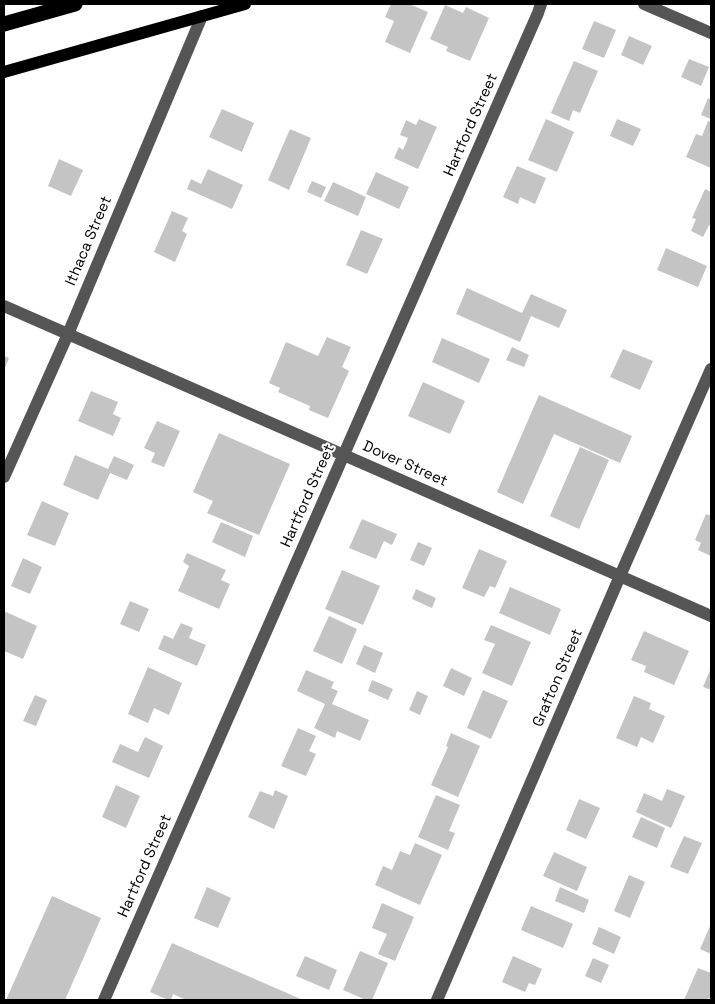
<!DOCTYPE html>
<style>
body{margin:0}
#map{position:relative;width:715px;height:1004px;overflow:hidden;background:#fff;font-family:"Space Grotesk",sans-serif}
canvas{display:block}
.frame{position:absolute;inset:0;border:5px solid #000;pointer-events:none}
</style>
<div id="map">
<canvas width="715" height="1004"></canvas>
<div class="frame"></div>
</div>
<script>
const ctx = document.querySelector('canvas').getContext('2d');
ctx.lineJoin = 'round';
function fillPath(path, color) {
  ctx.fillStyle = color;
  ctx.fill(path, 'evenodd');
}
function strokePath(path, color, width, dash) {
  ctx.strokeStyle = color;
  ctx.lineWidth = width;
  ctx.lineCap = dash ? 'butt' : 'round';
  ctx.setLineDash(dash || []);
  ctx.stroke(path);
}
function label(font, color, halo, rows, align = 'center') {
  ctx.font = font + ' "Space Grotesk",sans-serif';
  ctx.lineWidth = 4;
  ctx.setLineDash([]);
  ctx.textBaseline = 'middle';
  ctx.strokeStyle = halo;
  ctx.fillStyle = color;
  for (const [text, x, y, turn = 0] of rows) {
    ctx.save();
    ctx.translate(x, y);
    ctx.rotate((+turn || 0) * Math.PI / 180);
    ctx.textAlign = isNaN(turn) ? turn : align;
    if (halo) ctx.strokeText(text, 0, 0);
    ctx.fillText(text, 0, 0);
    ctx.restore();
  }
}
const building = new Path2D(`
 M391,4H409L428,12L410,53L385,42L394,21L385,17Z
 M445,5L463,13L466,7L489,18L470,61L446,51L448,47L430,39Z
 M594,21L616,30L604,58L582,49Z
 M629,36L652,46L643,65L621,55Z
 M689,59L709,67L701,86L681,77Z
 M574,61L598,71L580,113L573,110L569,121L551,113Z
 M708,98L711,100V119L701,115Z
 M222,109L254,123L242,152L209,137Z
 M419,119L437,127L418,169L394,158L399,147L403,150L408,138L400,135L406,120L416,125Z
 M546,119L574,132L557,172L528,160Z
 M617,119L641,129L633,146L610,136Z
 M708,121L711,122V168L686,157L696,134L702,136Z
 M290,129L311,138L289,190L268,180Z
 M59,159L83,170L71,196L48,186Z
 M517,166L546,178L535,204L520,197L518,204L503,197Z
 M208,169L243,185L232,209L187,189L191,179L201,184Z
 M376,172L409,187L399,209L366,194Z
 M312,181L326,187L321,198L307,192Z
 M333,182L366,197L358,216L324,201Z
 M705,189L711,192V226L709,225L703,237L691,231L696,219L692,218Z
 M172,211L188,218L182,231L187,234L175,262L154,252Z
 M361,230L383,239L367,274L346,265Z
 M666,248L707,266L698,287L657,270Z
 M467,288L522,313L531,294L567,310L559,328L531,316L520,342L456,314Z
 M327,337L351,347L342,367L349,371L328,418L309,410L310,406L278,392L280,388L269,383L286,342L318,356Z
 M442,338L490,359L479,383L432,362Z
 M512,347L529,355L524,367L506,360Z
 M623,349L653,361L640,390L610,377Z
 M4,356L9,358L4,370Z
 M423,382L465,401L450,434L408,416Z
 M91,391L118,402L113,414L121,418L113,436L78,421Z
 M539,395L632,436L620,463L554,434L523,504L497,492Z
 M157,421L180,431L164,467L151,462L155,453L144,448Z
 M219,433L290,464L259,535L207,513L213,501L193,492Z
 M580,447L609,460L579,529L550,516Z
 M75,455L108,469L114,456L134,465L127,480L110,473L98,500L63,485Z
 M42,501L69,513L55,546L27,535Z
 M706,514L711,516V556L698,550L701,543L695,540Z
 M362,519L397,534L392,545L384,541L376,559L349,548Z
 M221,522L253,536L245,557L212,542Z
 M418,542L432,548L424,566L410,560Z
 M479,549L507,561L495,588L490,586L484,597L462,588Z
 M187,553L226,570L221,580L230,584L219,609L178,591L189,566L183,562Z
 M23,558L42,567L30,594L11,586Z
 M342,570L380,586L363,625L325,609Z
 M510,587L561,609L550,635L499,613Z
 M416,589L436,598L432,608L412,599Z
 M130,601L149,609L139,632L120,624Z
 M4,611L37,626L23,659L4,651Z
 M329,616L357,629L342,664L313,651Z
 M181,623L193,628L189,638L206,645L197,666L158,649L164,635L173,639Z
 M491,625L531,642L512,686L482,673L495,644L484,640Z
 M644,631L689,651L674,685L644,672L646,666L631,660Z
 M364,645L383,653L375,673L356,664Z
 M148,667L182,683L169,715L154,708L148,723L128,714Z
 M451,668L472,678L464,696L443,686Z
 M711,668V690L703,687Z
 M306,670L334,682L331,688L338,691L332,704L369,720L360,741L337,731L335,738L314,728L325,704L297,691Z
 M372,680L393,689L388,700L368,691Z
 M483,690L508,701L491,739L467,728Z
 M417,691L428,696L420,715L409,710Z
 M35,695L47,700L36,726L23,721Z
 M634,696L651,703L649,709L665,716L653,743L641,737L637,747L616,738Z
 M298,728L316,736L309,751L316,754L306,776L281,766Z
 M451,733L480,746L458,797L431,785L448,747L446,746Z
 M145,737L163,746L149,778L112,762L120,744L138,752Z
 M116,785L140,796L126,828L102,817Z
 M667,789L685,796L671,828L636,812L644,793L662,801Z
 M275,790L288,796L274,829L248,817L260,791L273,796Z
 M436,795L460,805L449,831L455,833L448,850L418,837Z
 M579,799L600,808L586,839L566,830Z
 M641,817L665,828L657,848L632,837Z
 M684,836L702,843L688,874L670,867Z
 M415,843L442,855L420,905L375,885L383,866L392,870L400,851L410,855Z
 M554,852L587,867L577,891L543,876Z
 M629,875L645,882L630,918L614,911Z
 M207,887L231,898L218,928L194,918Z
 M560,887L589,900L584,913L555,901Z
 M52,896L101,918L65,1000H6Z
 M382,903L414,917L395,961L378,954L387,934L372,928Z
 M531,906L573,924L563,948L521,930Z
 M711,924V954L700,949Z
 M599,927L621,937L614,954L592,944Z
 M172,943L303,1000H186L173,994L171,1000H168L150,992Z
 M360,951L388,963L372,1000H366L343,990Z
 M305,956L337,970L329,990L296,976Z
 M513,956L542,969L535,985L529,983L525,992L502,982Z
 M593,958L609,965L601,983L585,976Z
 M698,968L711,973V999L708,998L707,1000H684Z`);
const minor = new Path2D(`
 M644,4L711,33
 M4,306L711,616
 M4,477L68,334L202,16
 M104,1000L538,13L541,4
 M437,1000L620,576L711,369`);
const major = new Path2D(`
 M4,72L245,4`);
const highway = new Path2D(`
 M4,24L75,4`);
const streetNames = [
 ["Hartford Street",471,125,-66],
 ["Ithaca Street",89,241,-67],
 ["Dover Street",405,464,24],
 ["Hartford Street",308,496,-66],
 ["Grafton Street",558,678,-67],
 ["Hartford Street",145,866,-66]
];
fillPath(building, '#c4c4c4');
strokePath(minor, '#555', 12);
strokePath(major, '#000', 12);
strokePath(highway, '#000', 15);
label('15px', '#000', '#fff', streetNames);
</script>
